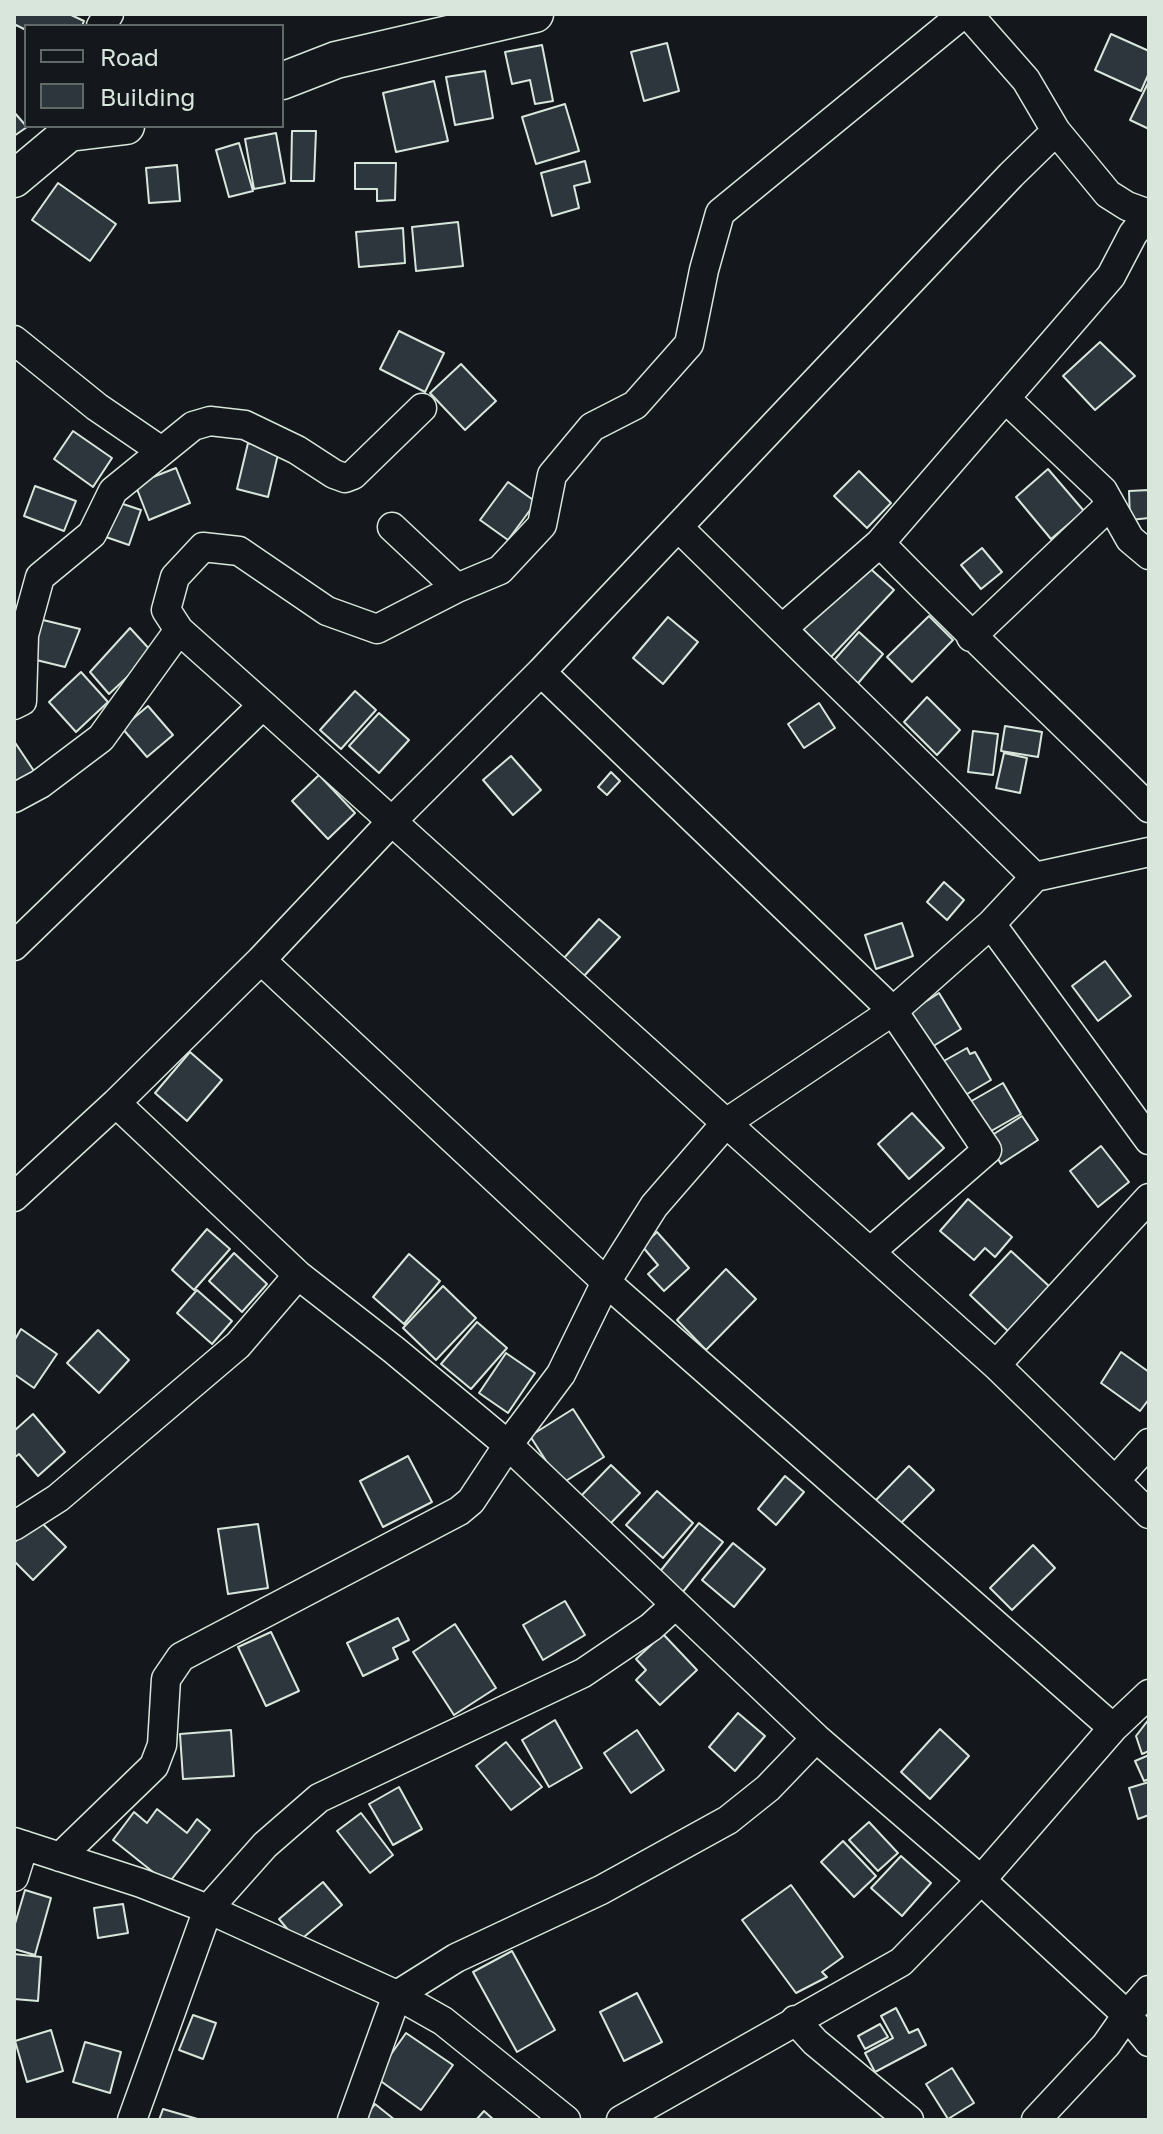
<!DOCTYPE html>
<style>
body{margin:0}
#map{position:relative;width:1163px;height:2134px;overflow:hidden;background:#14181c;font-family:"Golos Text",sans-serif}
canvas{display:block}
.frame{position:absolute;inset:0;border:16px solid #d8e6dc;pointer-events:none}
.legend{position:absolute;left:24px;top:24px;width:260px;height:104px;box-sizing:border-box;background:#14181c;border:2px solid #626a69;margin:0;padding:10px 14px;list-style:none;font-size:24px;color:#d8e6dc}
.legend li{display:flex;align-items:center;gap:16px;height:40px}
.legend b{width:40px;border:2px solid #626a69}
</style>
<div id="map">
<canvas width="1163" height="2134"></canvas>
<div class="frame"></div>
<ul class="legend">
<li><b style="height:10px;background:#14181c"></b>Road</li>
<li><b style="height:22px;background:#2c363c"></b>Building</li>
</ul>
</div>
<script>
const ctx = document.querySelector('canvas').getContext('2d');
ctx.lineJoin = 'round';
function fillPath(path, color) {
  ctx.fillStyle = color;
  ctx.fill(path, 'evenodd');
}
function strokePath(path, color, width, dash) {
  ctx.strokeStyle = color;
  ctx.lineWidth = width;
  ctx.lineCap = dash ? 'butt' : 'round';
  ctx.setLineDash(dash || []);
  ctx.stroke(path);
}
const building = new Path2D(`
 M14,14H69L84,21L82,26H26V30L16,25L14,29Z
 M1111,34L1149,51V73L1141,91L1095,70Z
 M667,43L679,91L644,101L631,52Z
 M542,45L553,101L535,104L530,80L512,84L505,52Z
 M485,71L493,118L455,125L446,77Z
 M434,81L448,141L396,152L383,93Z
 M1149,81V129L1130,120Z
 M565,104L579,151L536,164L522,117Z
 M14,112L27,127L14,136Z
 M292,131H316L314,181H291Z
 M276,133L285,183L254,189L245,139Z
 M239,143L253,191L229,197L216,150Z
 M585,161L590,182L574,186L579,208L552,216L541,173Z
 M355,163H396L395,200L377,201V189H355Z
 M177,165L180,201L149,203L146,168Z
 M58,183L116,224L90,261L32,220Z
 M458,222L463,266L416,271L412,227Z
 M403,228L405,263L359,267L356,232Z
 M399,331L444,353L425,392L380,369Z
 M1100,342L1135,376L1095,410L1063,376Z
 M461,364L496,401L465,430L430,393Z
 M73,431L112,458L93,487L54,459Z
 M248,443L279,450L268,497L237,489Z
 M176,468L190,503L149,520L135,484Z
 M1048,469L1084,511L1051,539L1016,497Z
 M859,471L891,503L867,528L834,496Z
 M508,482L536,502L508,540L480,520Z
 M35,486L76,501L64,531L24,516Z
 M1149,490V518L1130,520L1129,491Z
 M114,501L141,510L129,545L103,536Z
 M982,548L1002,572L981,589L961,565Z
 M863,562L894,590L831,657L802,628Z
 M929,616L953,640L912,682L887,657Z
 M668,617L698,642L663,684L633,658Z
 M39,619L80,629L65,667L28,658Z
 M130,628L153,653L109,694L90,672Z
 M859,632L883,654L854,688L829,666Z
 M81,672L108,702L76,732L49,702Z
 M355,691L376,710L341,749L320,730Z
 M927,697L960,730L937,755L904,722Z
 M819,703L835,728L804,748L788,724Z
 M148,706L173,735L147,757L122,728Z
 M379,713L409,740L379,773L349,746Z
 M1005,726L1042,732L1038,757L1001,751Z
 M973,731L998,734L993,775L968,772Z
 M14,741L34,771L14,785Z
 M1004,753L1027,758L1020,793L996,788Z
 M511,756L541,790L513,815L483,780Z
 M611,772L620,781L607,795L598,787Z
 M319,775L355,813L328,839L292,801Z
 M944,882L964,900L947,920L927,902Z
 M599,919L620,937L584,976L564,958Z
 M902,923L913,956L876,969L865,935Z
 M1105,961L1131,996L1098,1021L1072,986Z
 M939,993L961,1029L927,1050L905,1015Z
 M967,1048L970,1054L975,1052L991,1080L962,1097L942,1062Z
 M190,1052L222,1080L187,1121L155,1093Z
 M1003,1083L1021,1114L986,1134L968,1103Z
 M912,1113L944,1148L909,1179L878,1144Z
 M1022,1116L1038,1140L1001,1164L986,1139Z
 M1101,1146L1129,1182L1098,1207L1070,1171Z
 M968,1199L1012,1237L995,1257L985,1248L974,1260L940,1231Z
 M207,1229L230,1249L194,1290L172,1270Z
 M657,1232L689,1268L664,1291L648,1274L658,1265L642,1246Z
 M1011,1251L1050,1287L1009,1332L970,1295Z
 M234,1253L267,1284L242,1312L209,1281Z
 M409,1254L440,1281L404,1324L373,1297Z
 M726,1269L756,1299L706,1350L677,1320Z
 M443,1286L476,1318L436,1360L403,1328Z
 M197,1290L232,1321L212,1344L177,1313Z
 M477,1322L507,1348L471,1389L441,1364Z
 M21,1329L57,1354L34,1388L14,1374V1341Z
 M98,1330L129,1360L99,1393L67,1363Z
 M1121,1352L1149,1372V1399L1140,1411L1101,1383Z
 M506,1353L535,1373L508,1413L479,1393Z
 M573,1409L604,1457L561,1484L530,1436Z
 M33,1414L65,1452L38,1476L19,1454L14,1458V1431Z
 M408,1456L432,1502L383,1527L360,1481Z
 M611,1465L640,1493L608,1526L579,1498Z
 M909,1466L934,1490L899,1525L875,1501Z
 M785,1476L804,1492L776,1525L758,1509Z
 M657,1491L693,1523L663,1558L626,1525Z
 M38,1519L66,1547L33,1580L14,1561V1543Z
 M699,1523L723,1542L682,1593L658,1574Z
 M258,1524L268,1588L228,1594L218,1529Z
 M733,1543L765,1569L734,1607L702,1580Z
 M1033,1545L1055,1568L1012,1610L990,1588Z
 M565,1601L585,1635L543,1660L523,1625Z
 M398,1618L409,1640L393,1648L398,1659L363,1676L347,1643Z
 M455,1624L496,1688L454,1715L413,1652Z
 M271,1632L299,1691L266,1706L238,1647Z
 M663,1634L697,1670L660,1705L636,1680L646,1670L636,1659Z
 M738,1713L765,1736L735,1771L709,1747Z
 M1149,1719V1751L1142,1754L1136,1736Z
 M555,1720L582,1768L549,1787L522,1740Z
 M940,1729L969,1756L930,1799L901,1772Z
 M231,1730L234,1776L183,1779L180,1734Z
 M637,1730L664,1770L631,1793L604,1753Z
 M506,1742L542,1787L511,1810L476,1766Z
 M1149,1755V1779L1144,1781L1135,1761Z
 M1149,1782V1815L1138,1819L1129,1788Z
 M399,1787L422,1829L393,1845L369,1804Z
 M157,1809L187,1833L197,1819L210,1830L168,1884L113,1840L134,1812L147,1823Z
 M361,1813L393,1855L370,1873L337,1831Z
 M869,1822L898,1853L878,1871L849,1840Z
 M843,1841L876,1876L854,1897L821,1862Z
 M901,1856L931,1883L902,1916L871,1888Z
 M323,1882L342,1905L298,1942L279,1919Z
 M791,1885L843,1957L822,1972L827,1977L796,1993L742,1920Z
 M25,1890L51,1898L35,1955L14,1949V1927Z
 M123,1904L128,1933L98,1938L94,1908Z
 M512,1951L555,2030L517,2052L473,1972Z
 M14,1954L41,1957L38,2001L14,1999Z
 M637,1993L662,2042L624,2061L600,2012Z
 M896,2008L909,2033L918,2029L926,2045L875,2072L865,2053L893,2038L881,2016Z
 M193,2015L216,2023L203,2059L179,2050Z
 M880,2024L888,2037L865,2049L858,2036Z
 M51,2030L63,2071L27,2082L15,2041Z
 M406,2033L453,2065L421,2110L375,2077Z
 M85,2042L121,2052L110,2093L73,2082Z
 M952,2068L974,2103L948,2119L926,2084Z
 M375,2104L395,2120H362Z
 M163,2109L201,2120H159Z
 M484,2111L494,2120H476Z`);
const minor = new Path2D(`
 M968,14L1026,80L1056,131L1108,194L1127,206L1149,214
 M101,26L109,14
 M14,340L97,407L160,450
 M1006,399L1103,491L1130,539L1149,555
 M392,527L457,588
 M678,527L1011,175L1056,131
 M880,543C968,634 1060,719 1149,808
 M783,628L880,543L1111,276L1133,234L1149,214
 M971,637L1109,506
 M541,672L678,527L1035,877
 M14,705L22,701L24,635L40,577L92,534L113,491L193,426L210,421L245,425L297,450L334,474L345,478L353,475L422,408
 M263,705L179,630L166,610L175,577L203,547L239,551L327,611L377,629L457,588L500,570L542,525L552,475L592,427L635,405L689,344L704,270L720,213L963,14
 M14,798L40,784L101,738L179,630
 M991,924L1149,1140
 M14,946L263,705L726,1123L893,1011L991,924L1035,877L1149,852
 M261,960L606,1282L1113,1728
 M116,1103L298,1275L394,1350L508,1445L816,1738L981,1880L1127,2015L1149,1990
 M14,1197L116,1103L261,960L393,820L541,672L893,1011L987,1150L870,1252
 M996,1365L1149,1198
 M1115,1481L1149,1443
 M14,1526L58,1498L238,1345L298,1275
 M14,1842L141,1883L208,1909L397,1995L443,2021L566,2120
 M60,1857L154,1766L162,1745L166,1679L181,1657L459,1511L471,1501L508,1445L561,1374L606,1282L654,1206L726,1123L996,1365L1149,1514
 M14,1877L24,1845
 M795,2020L815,2042L909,2120
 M132,2120L208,1909L265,1845L319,1798L583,1673L651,1627L674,1606
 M352,2120L397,1995L456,1958L601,1890L728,1820L768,1788L816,1738
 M621,2120L901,1962L981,1880L1113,1728L1149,1694
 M1036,2120L1106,2045L1127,2015L1149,2042`);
const tertiary = new Path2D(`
 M282,81L336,60L535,14
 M14,179L69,133L126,126`);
fillPath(building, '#2c363c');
strokePath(building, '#d8e6dc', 2);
strokePath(minor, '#d8e6dc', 31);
strokePath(tertiary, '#d8e6dc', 39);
strokePath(minor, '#14181c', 28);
strokePath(tertiary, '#14181c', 36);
</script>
